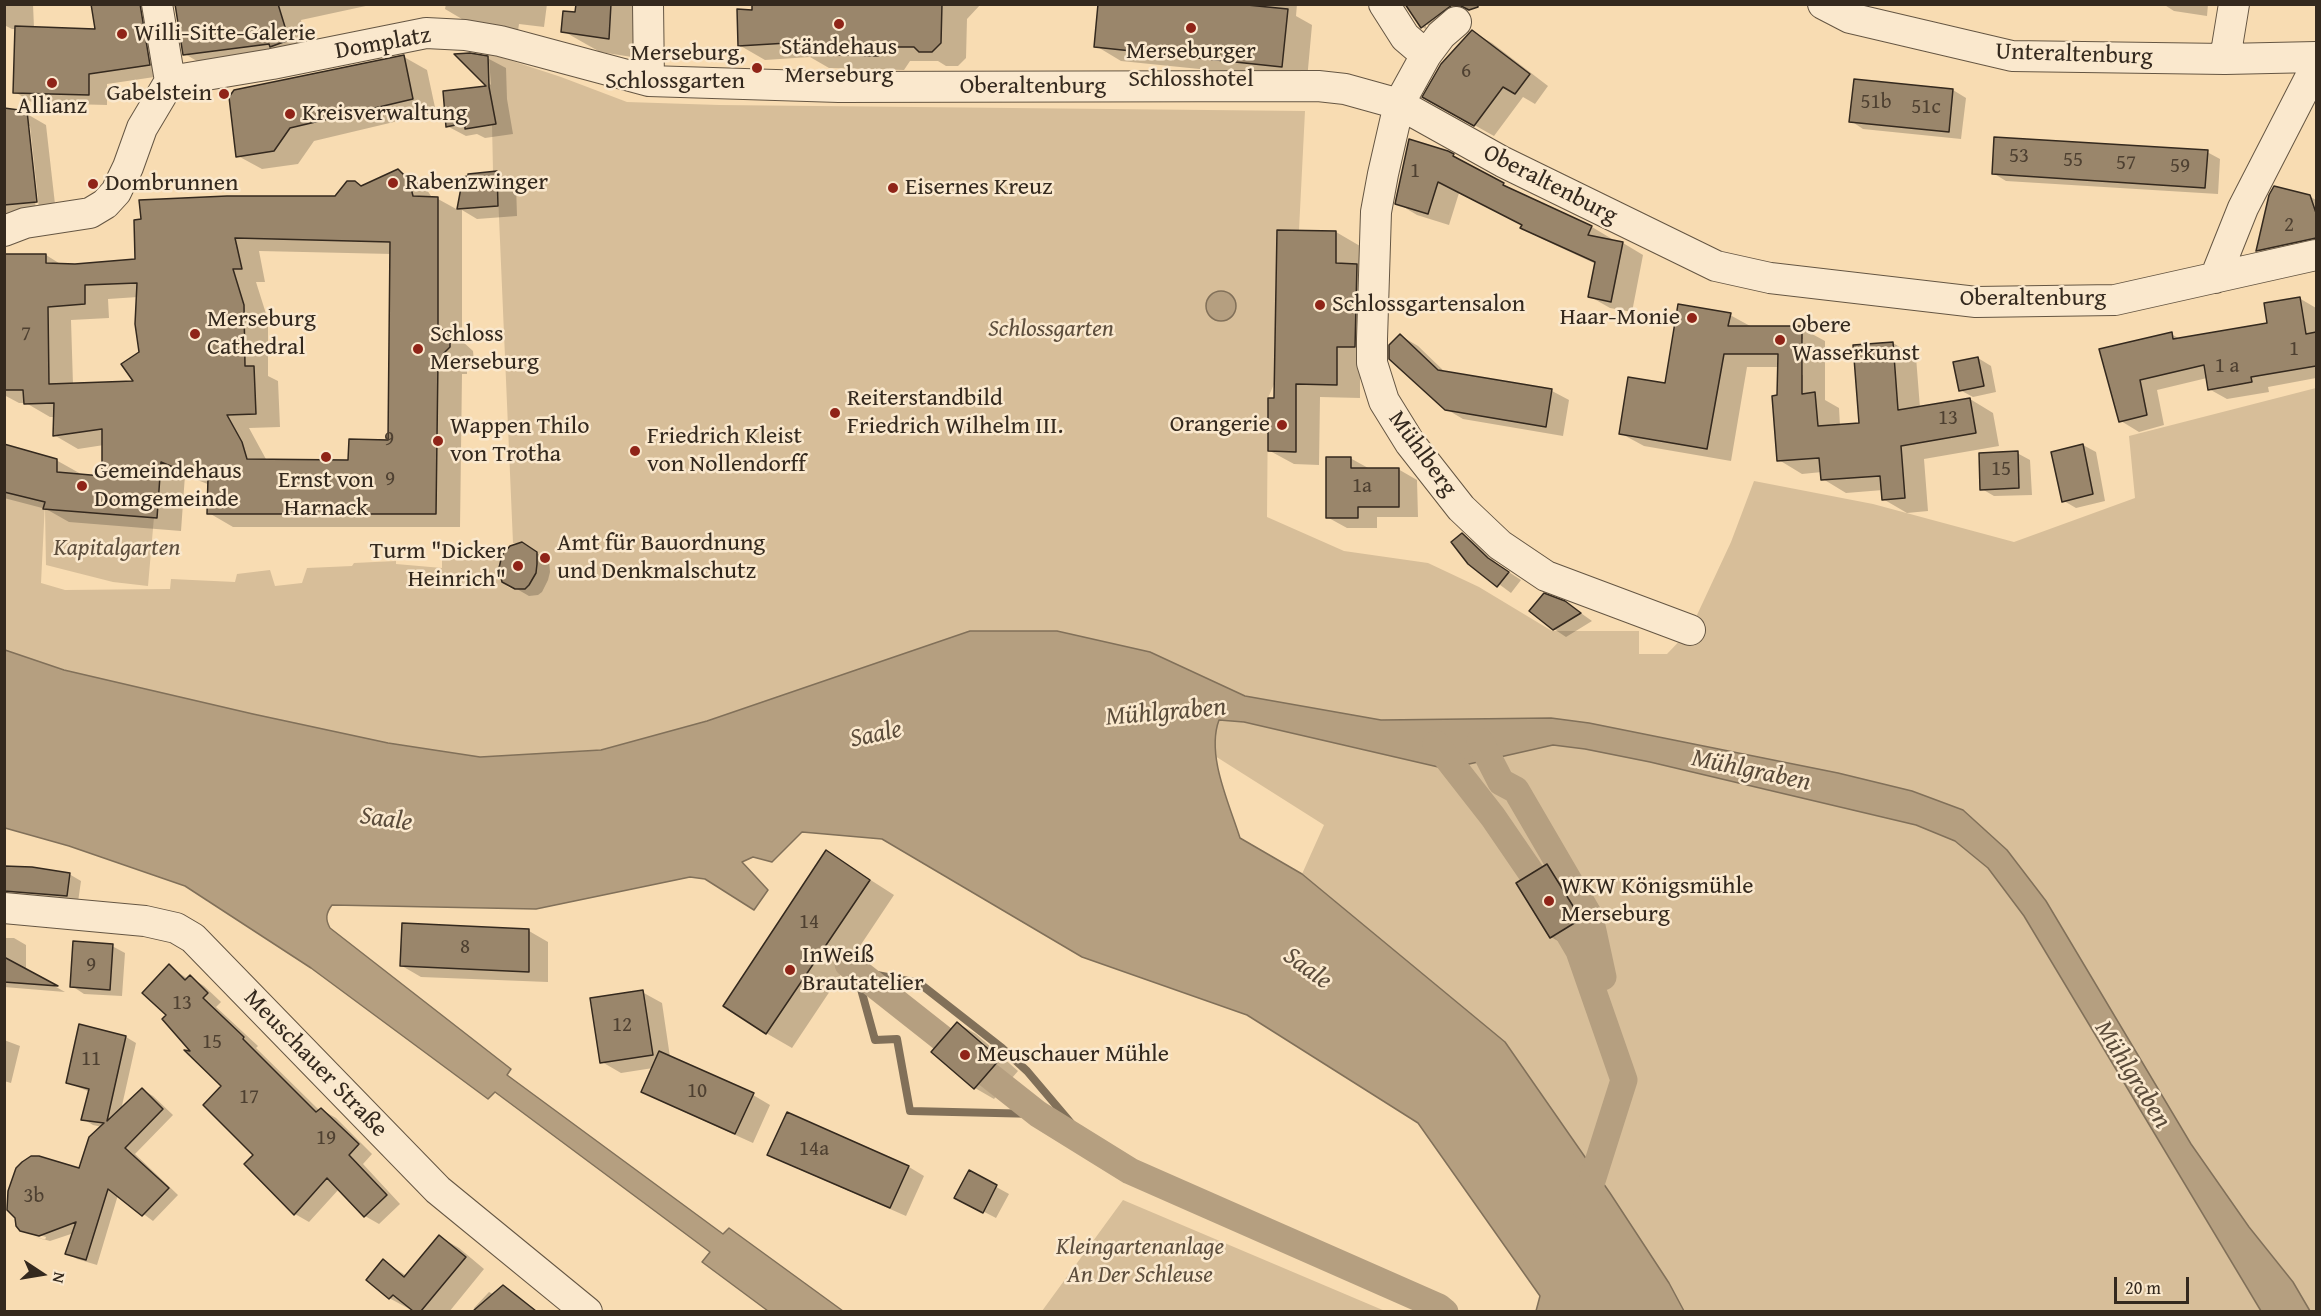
<!DOCTYPE html>
<meta charset="utf-8">
<style>
body{margin:0}
#map{position:relative;width:2321px;height:1316px;overflow:hidden;background:#f8dcb2;font-family:"Gentium Book Plus",serif}
canvas{display:block}
.frame{position:absolute;inset:0;border:6px solid #34291e;pointer-events:none}
.north{position:absolute;left:12px;top:1244px;width:60px;height:60px;-webkit-text-stroke:4px #fae8cd;paint-order:stroke;rotate:102deg;font-size:16px;font-weight:700;line-height:24px;text-align:center;color:#34291e}
.north::after{content:'';display:block;margin:auto;width:21px;height:27px;background:#34291e;clip-path:polygon(50% 0,100% 100%,50% 72%,0 100%)}
.scale{position:absolute;left:2114px;top:1277px;width:75px;height:27px;box-sizing:border-box;border:3px solid #34291e;border-top:0;padding-left:8px;font-size:18px;line-height:21px;white-space:nowrap;color:#34291e;-webkit-text-stroke:4px #fae8cd;paint-order:stroke}
</style>
<div id="map">
<canvas width="2321" height="1316"></canvas>
<div class="frame"></div>
<div class="north">N</div>
<div class="scale">20 m</div>
</div>
<script>
const ctx = document.querySelector('canvas').getContext('2d');
ctx.lineJoin = 'round';
function fillPath(path, color) {
  ctx.fillStyle = color;
  ctx.fill(path, 'evenodd');
}
function strokePath(path, color, width, dash) {
  ctx.strokeStyle = color;
  ctx.lineWidth = width;
  ctx.lineCap = dash ? 'butt' : 'round';
  ctx.setLineDash(dash || []);
  ctx.stroke(path);
}
function label(font, color, halo, rows, align = 'center') {
  ctx.font = font + ' "Gentium Book Plus",serif';
  ctx.lineWidth = 5;
  ctx.setLineDash([]);
  ctx.textBaseline = 'middle';
  ctx.strokeStyle = halo;
  ctx.fillStyle = color;
  for (const [text, x, y, turn = 0] of rows) {
    ctx.save();
    ctx.translate(x, y);
    ctx.rotate((+turn || 0) * Math.PI / 180);
    ctx.textAlign = isNaN(turn) ? turn : align;
    if (halo) ctx.strokeText(text, 0, 0);
    ctx.fillText(text, 0, 0);
    ctx.restore();
  }
}
const green = new Path2D(`
 M488,53L561,77L627,102L719,105L1305,111L1299,230H1277L1274,384L1268,398L1267,517L1344,551L1428,563L1479,587L1552,631H1639V654H1667L1690,630L1731,542L1754,481L1873,504L2014,542L2135,498L2129,436L2316,388V1311H2310L2293,1282L2249,1227L2191,1144L2046,901L2007,850L1963,810L1912,791L1838,773L1589,723L1551,718L1381,720L1245,696L1223,686L707,721L601,750L480,757L388,743L253,714L64,670L5,650V492L45,502L41,583L65,590L170,589L171,579L235,582L237,574L270,570L275,586L302,583L307,568L352,566L354,563L396,561V564L442,568V560L504,554L499,568L502,582C526,604 540,575 537,552L526,544L513,543L497,171H493L492,124L496,123L489,87Z
 M45,509L154,517L148,586L113,582L46,565Z
 M1219,720L1244,722L1447,769L1553,745L1585,749L1650,762L1916,825L1955,841L1988,868L2024,916L2261,1311H1684L1669,1283L1610,1193L1505,1042L1302,874L1324,825L1215,756L1214,735Z
 M1123,1200L1385,1311H1042Z`);
const water = new Path2D(`
 M1206 306a15 15 0 1 1 30 0a15 15 0 1 1-30 0Z
 M970,631H1057L1150,652L1245,696L1381,720L1551,718L1589,723L1838,773L1912,791L1963,810L2007,850L2046,901L2191,1144L2249,1227L2293,1282L2310,1311H2261L2024,916L1988,868L1955,841L1916,825L1650,762L1585,749L1553,745L1447,769L1244,722L1219,720C1206,755 1229,803 1240,838L1302,874L1505,1042L1610,1193L1669,1283L1684,1311H1536L1540,1296L1418,1123L1247,1015L1082,957L882,839L802,832L772,862L753,857L742,862L768,890L754,910L705,879L690,877L536,909L332,905C326,913 325,919 330,928L511,1069L507,1075L723,1234L729,1228L843,1311H768L702,1262L710,1252L495,1092L488,1099L311,968L185,886L69,846L5,828V650L64,670L253,714L388,743L480,757L601,750L707,721Z`);
const shadow = new Path2D(`
 M4,4H33L34,28L97,30L93,4H162L168,75L107,84V105L33,103L15,92L17,29H12L4,25Z
 M176,4H375L301,20L310,53L207,67L185,54Z
 M446,4H547L544,27L519,24L518,31L467,22L445,9Z
 M578,4H643L645,59L600,52L563,31L577,14Z
 M765,4H981L967,19L966,58L958,66H946L938,61H910L904,70L829,68L810,57L765,60L739,45L769,11Z
 M1242,4H1297L1296,16L1312,25L1307,80L1121,61L1096,46L1242,6Z
 M1407,4H1472L1468,6L1470,11H1464L1438,31L1426,24V27L1435,33H1433L1422,27Z
 M2163,4H2208L2207,16L2174,11Z
 M1473,32L1492,43L1548,86L1535,104L1523,97L1494,136L1424,97Z
 M457,55L491,85L489,59L506,68L507,99L513,134L485,138L477,134L466,136L447,126L445,92L489,87Z
 M404,57L427,70L436,112L314,141L298,164L262,169L238,156Z
 M1855,80L1953,90L1966,98L1961,139L1863,129L1851,121Z
 M27,114L46,125L56,213L5,217L4,118ZM27,126H30L39,209L36,210Z
 M1447,152L1524,196L1592,227L1612,239L1611,241L1623,243L1643,255L1632,312L1610,308L1589,296L1596,264L1542,239L1522,228L1523,225L1459,193L1449,225L1417,215L1397,203Z
 M2207,152L2220,159L2218,194L2006,181L1993,173Z
 M398,170L423,184L433,199H438L458,210L464,179L497,173L516,184L517,216L477,219L462,210V341L473,351L474,361L467,368V374H462L460,527H233L209,513L210,485L185,475L181,531L69,522L46,509L4,498V446L56,460L81,474L103,477L104,445L78,449L54,435L55,417H50L26,403H19L4,395V256L46,255L62,265L136,260L336,198ZM259,251L392,254L389,441L350,461H267L249,428L280,427L278,381L268,376V320L256,282H265ZM138,297L141,353L136,383L73,385L71,320L109,318L108,299Z
 M2309,196L2316,200V266L2294,271L2258,250Z
 M1336,232L1360,246V398L1320,397L1319,465L1294,464L1270,451L1275,399Z
 M2299,298L2316,308V378L2268,387L2269,392L2227,399L2209,389L2207,378L2157,390L2164,425L2139,432L2121,421L2101,350L2171,334L2182,340L2269,324Z
 M1730,315L1752,327L1801,328L1825,341V400L1839,408L1840,426L1860,425L1893,343L1916,357L1920,408L1970,399L1993,413L1999,446L1924,459L1928,511L1907,513L1883,499V490L1846,493L1823,479L1822,472L1802,474L1779,460V367H1747L1731,461L1644,446L1620,433ZM1800,339H1803V375H1800Z
 M1401,336L1418,346L1446,373L1552,391L1569,400L1563,436L1463,419L1446,409Z
 M1978,358L1991,366L1996,392L1973,397L1960,390Z
 M2083,445L2096,452L2105,501L2076,508L2064,501Z
 M2017,453L2030,460L2032,495L1994,496L1982,489Z
 M1350,458L1370,469H1398L1417,480L1418,517H1377V528H1347L1327,517Z
 M1462,535L1475,542L1501,567L1521,580L1511,593L1469,562Z
 M535,552L549,561L550,572L548,580L542,592L538,595L529,596L503,581Z
 M1578,611L1592,621L1566,637L1554,629Z
 M827,852L894,895L792,1048L766,1033Z
 M1547,866L1567,877L1600,930L1570,948L1551,937Z
 M4,867L69,874L81,881L78,902L4,900Z
 M529,931L548,942V982L421,977L402,966Z
 M4,938H14L26,945V970L65,992L4,987Z
 M112,946L125,953L122,996L84,994L72,986Z
 M169,966L188,979L190,977L204,986L221,1002L216,1007L258,1046L256,1048L320,1111L322,1110L336,1118L372,1154L363,1164L400,1204L379,1224L365,1216L339,1189L309,1222L295,1214L256,1155L223,1086L194,1054L169,1015Z
 M642,992L662,1003L670,1057L753,1095L770,1105L753,1143L660,1101L643,1091L653,1068L621,1073L602,1062Z
 M957,1023L976,1034L1018,1071L994,1099L975,1088Z
 M80,1026L126,1037L136,1043L121,1110L143,1090L153,1096L173,1115L135,1154L178,1195L153,1221L118,1195L97,1265L77,1259L67,1253L74,1233L50,1241L32,1236L45,1240L46,1237L23,1230L80,1170L102,1127L93,1125L83,1119L90,1092L68,1083Z
 M4,1040L20,1046L11,1083L4,1081Z
 M787,1114L909,1167L924,1176L906,1216L785,1163L769,1154Z
 M969,1172L1009,1194L996,1218L969,1204Z
 M440,1237L459,1248L484,1269L449,1312H415L389,1298L383,1261L407,1276Z
 M503,1287L516,1294L538,1312H475L474,1308L489,1292L495,1295Z`);
const stream = new Path2D(`
 M1038,1114L910,1111L897,1039L875,1040L856,971L919,983L1002,1048L1027,1071L1088,1143`);
const canal = new Path2D(`
 M1480,741L1501,782L1516,790L1590,917L1603,977
 M1436,744L1493,817L1545,893L1579,951L1624,1080L1584,1206
 M848,964L1038,1114L1130,1171L1439,1307L1445,1312`);
const building = new Path2D(`
 M91,4H140L150,65L89,74V95L13,93L15,26L95,29Z
 M175,4H278L289,40L270,47L269,44L183,55Z
 M576,4H611L609,39L561,32L563,11L575,12Z
 M752,4H942L941,43L932,52H919L914,47H884L879,56L802,54L788,43L738,46L737,9L752,10Z
 M1098,4H1237L1288,9L1282,67L1094,47Z
 M1405,4H1478V7L1469,10L1461,6L1452,5L1421,28Z
 M1472,30L1530,74L1515,94L1503,87L1474,126L1422,97L1441,64Z
 M470,53L488,56L489,87L496,124L465,129V123L446,127L443,91L486,86L454,54Z
 M404,55L413,99L290,128L274,151L236,157L229,97L234,90Z
 M1854,79L1953,89L1949,132L1849,122Z
 M4,108L27,111L37,202L4,205Z
 M1994,137L2208,150L2205,188L1992,174Z
 M1409,139L1448,151L1454,154L1453,156L1504,183L1503,185L1592,226L1588,235L1623,242L1611,302L1588,297L1595,262L1520,228L1522,225L1438,182L1428,214L1395,204Z
 M398,169L409,180L413,196L438,197V326L450,336V347L443,354V361H438L436,514H207L208,478L190,474L161,462L157,518L43,509L45,502L4,492V444L57,459V472L102,476V429L53,436L54,403L24,404L23,390H4V254H46V263L75,264L135,259L134,220L141,219L139,200L227,196H335L347,181H355L361,186ZM235,238L390,242L388,440L349,439L348,460L247,459L242,442L227,415L256,414L254,366H245L244,305L233,269H242ZM137,283L135,324L139,352L121,364L133,381L49,384L48,307L85,304V285Z
 M497,171L498,206L457,209L463,177L468,176V174Z
 M2274,186L2310,195L2316,213V238L2256,251L2269,195Z
 M1277,230L1336,231V263L1357,264L1355,347H1337V385L1296,384V452L1268,451V398H1274Z
 M2300,297L2306,334L2316,332V366L2251,377L2252,382L2208,390L2204,365L2140,380L2147,415L2119,422L2099,349L2172,332L2173,339L2267,323L2264,303Z
 M1678,304L1731,313L1728,326H1802V394L1815,392L1818,426L1859,423L1853,345L1893,342L1898,410L1970,398L1976,433L1901,446L1905,498L1882,500L1880,476L1821,480L1819,458L1777,461L1772,396L1777,395L1778,354H1724L1707,449L1619,434L1628,377L1665,383Z
 M1400,334L1438,370L1552,389L1546,427L1445,410L1389,359V345Z
 M1978,357L1984,386L1959,391L1953,362Z
 M2083,444L2093,494L2062,502L2051,452Z
 M2018,451L2019,488L1980,490L1979,453Z
 M1326,457H1351V468H1399V507H1358V518H1326Z
 M1462,533L1488,558L1509,572L1497,587L1468,564L1451,542Z
 M522,542L537,552V564L536,573L529,585L525,589H515L502,582L499,568L502,555L510,546Z
 M1544,593L1565,601L1581,613L1553,630L1529,611Z
 M826,850L870,880L766,1034L723,1006Z
 M1547,864L1581,919L1550,938L1516,883Z
 M4,866L32,867L70,873L67,896L4,891Z
 M402,923L529,929V972L400,966Z
 M73,941L113,944L110,990L70,987Z
 M4,957L58,986L4,982Z
 M169,964L185,980L190,975L208,993L203,998L244,1037L243,1039L316,1112L321,1108L359,1144L349,1155L387,1195L364,1217L327,1178L294,1215L244,1164L253,1155L203,1105L221,1086L184,1050L190,1051L162,1019L166,1015L142,993Z
 M643,990L653,1055L600,1063L590,998Z
 M957,1022L1000,1059L974,1089L931,1052Z
 M79,1024L126,1036L107,1121L142,1088L163,1109L125,1148L169,1188L142,1216L108,1189L86,1260L65,1254L76,1222L39,1236L20,1231L16,1226L15,1218L7,1210L8,1191L16,1168L22,1162L31,1156H39L79,1168L89,1137L104,1123L81,1120L89,1089L66,1083Z
 M659,1051L754,1093L735,1134L641,1092Z
 M787,1112L909,1166L890,1208L767,1155Z
 M969,1170L997,1185L983,1213L954,1198Z
 M439,1235L466,1257L421,1311H413L393,1295L389,1299L366,1280L383,1259L404,1277Z
 M503,1285L536,1311H473Z`);
const minor = new Path2D(`
 M157,4L170,81
 M648,4L649,81
 M1384,4L1405,37L1426,55
 M1823,4L1850,18L2012,56L2225,59L2316,57
 M1456,22L1441,35L1426,55L1399,104L1383,174L1376,212L1372,339V363L1384,401L1410,443L1461,508L1500,545L1546,576L1690,630
 M2225,59L2234,4
 M4,231L25,223L90,213L105,204L116,192L128,167L142,128L170,81L272,64L426,33L465,35L500,41L649,81L839,87L1318,86L1345,89L1399,104L1503,162L1716,266L1770,278L1976,302L2115,300L2316,255
 M2215,278L2243,208L2316,66
 M4,908L145,921L176,928L193,938L438,1190L587,1312`);
const markers = [
 [839,24,6,"#8f2418"],
 [1191,28,6,"#8f2418"],
 [122,34,6,"#8f2418"],
 [757,68,6,"#8f2418"],
 [52,83,6,"#8f2418"],
 [224,94,6,"#8f2418"],
 [290,114,6,"#8f2418"],
 [393,183,6,"#8f2418"],
 [93,184,6,"#8f2418"],
 [893,188,6,"#8f2418"],
 [1320,305,6,"#8f2418"],
 [1692,318,6,"#8f2418"],
 [195,334,6,"#8f2418"],
 [1780,340,6,"#8f2418"],
 [418,349,6,"#8f2418"],
 [835,413,6,"#8f2418"],
 [1282,425,6,"#8f2418"],
 [438,441,6,"#8f2418"],
 [635,451,6,"#8f2418"],
 [326,457,6,"#8f2418"],
 [82,486,6,"#8f2418"],
 [545,558,6,"#8f2418"],
 [518,566,6,"#8f2418"],
 [1549,901,6,"#8f2418"],
 [790,970,6,"#8f2418"],
 [965,1055,6,"#8f2418"]
];
const numberNames = [
 ["6",1466,72],
 ["51b",1876,103],
 ["51c",1926,108],
 ["53",2019,157],
 ["55",2073,161],
 ["57",2126,164],
 ["59",2180,167],
 ["1",1415,172],
 ["2",2289,226],
 ["7",26,335],
 ["1",2294,350],
 ["1 a",2227,367],
 ["13",1948,419],
 ["9",389,440],
 ["15",2001,470],
 ["9",390,480],
 ["1a",1362,487],
 ["14",809,923],
 ["8",465,948],
 ["9",91,966],
 ["13",182,1004],
 ["12",622,1026],
 ["15",212,1043],
 ["11",91,1060],
 ["10",697,1092],
 ["17",249,1098],
 ["19",326,1139],
 ["14a",814,1150],
 ["3b",34,1197]
];
const poiNames = [
 ["Willi-Sitte-Galerie",134,34],
 ["Ständehaus",839,48,"center"],
 ["Merseburg",839,76,"center"],
 ["Merseburger",1191,52,"center"],
 ["Schlosshotel",1191,80,"center"],
 ["Merseburg,",745,54,"right"],
 ["Schlossgarten",745,82,"right"],
 ["Gabelstein",212,94,"right"],
 ["Allianz",52,107,"center"],
 ["Kreisverwaltung",302,114],
 ["Rabenzwinger",405,183],
 ["Dombrunnen",105,184],
 ["Eisernes Kreuz",905,188],
 ["Schlossgartensalon",1332,305],
 ["Haar-Monie",1680,318,"right"],
 ["Merseburg",207,320],
 ["Cathedral",207,348],
 ["Obere",1792,326],
 ["Wasserkunst",1792,354],
 ["Schloss",430,335],
 ["Merseburg",430,363],
 ["Reiterstandbild",847,399],
 ["Friedrich Wilhelm III.",847,427],
 ["Orangerie",1270,425,"right"],
 ["Wappen Thilo",450,427],
 ["von Trotha",450,455],
 ["Friedrich Kleist",647,437],
 ["von Nollendorff",647,465],
 ["Gemeindehaus",94,472],
 ["Domgemeinde",94,500],
 ["Ernst von",326,481,"center"],
 ["Harnack",326,509,"center"],
 ["Amt für Bauordnung",557,544],
 ["und Denkmalschutz",557,572],
 ["Turm \"Dicker",506,552,"right"],
 ["Heinrich\"",506,580,"right"],
 ["WKW Königsmühle",1561,887],
 ["Merseburg",1561,915],
 ["InWeiß",802,956],
 ["Brautatelier",802,984],
 ["Meuschauer Mühle",977,1055]
];
const streetNames = [
 ["Domplatz",383,44,-10],
 ["Unteraltenburg",2074,55,2],
 ["Oberaltenburg",1033,87],
 ["Oberaltenburg",1550,185,27],
 ["Oberaltenburg",2033,299],
 ["Mühlberg",1422,454,54],
 ["Meuschauer Straße",315,1064,46]
];
const parkNames = [
 ["Schlossgarten",1051,330],
 ["Kapitalgarten",117,549],
 ["Kleingartenanlage",1140,1248],
 ["An Der Schleuse",1140,1276]
];
const waterNames = [
 ["Mühlgraben",1166,713,-5],
 ["Saale",876,735,-12],
 ["Mühlgraben",1751,771,12],
 ["Saale",386,820,8],
 ["Saale",1307,969,36],
 ["Mühlgraben",2132,1075,58]
];
fillPath(green, '#d7be99');
fillPath(water, '#b59f80');
strokePath(water, '#817059', 1.5);
fillPath(shadow, '#0003');
strokePath(stream, '#817059', 8);
strokePath(canal, '#b59f80', 27);
fillPath(building, '#9a866b');
strokePath(building, '#34291e', 1.5);
strokePath(minor, '#655643', 32);
strokePath(minor, '#fae8cd', 30);
for (const [x, y, r, color] of markers) {
  const dot = new Path2D();
  dot.arc(x, y, r, 0, 2 * Math.PI);
  ctx.fillStyle = color;
  ctx.fill(dot);
  strokePath(dot, '#fae8cd', 2);
}
label('21px', '#4e4031', null, numberNames);
label('24px', '#34291e', '#fae8cd', poiNames, 'left');
label('24px', '#34291e', '#fae8cd', streetNames);
label('italic 24px', '#5d4e3d', '#fae8cd', parkNames);
label('italic 26px', '#5b4c3b', '#fae8cd', waterNames);
</script>
